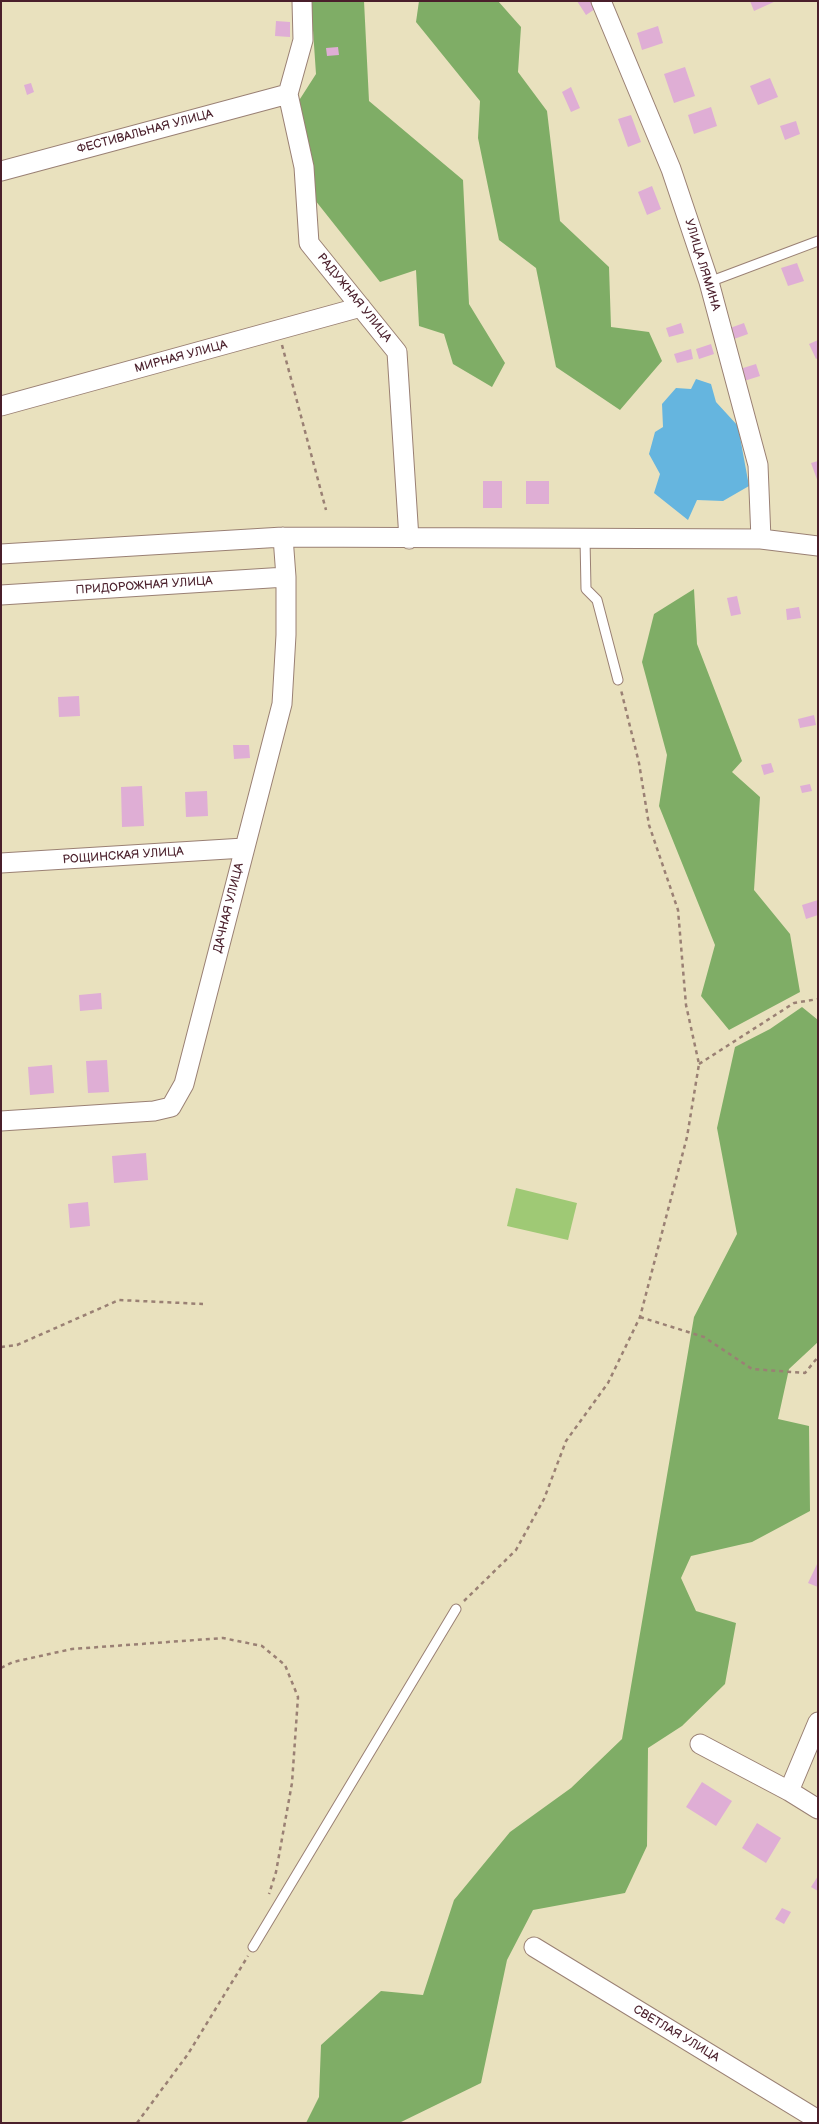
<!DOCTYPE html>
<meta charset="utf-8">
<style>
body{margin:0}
#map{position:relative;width:819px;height:2124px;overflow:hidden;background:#e9e1be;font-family:"Balsamiq Sans",sans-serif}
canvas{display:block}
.frame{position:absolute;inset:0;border:2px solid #4a1f2b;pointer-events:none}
</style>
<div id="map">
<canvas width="819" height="2124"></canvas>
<div class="frame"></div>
</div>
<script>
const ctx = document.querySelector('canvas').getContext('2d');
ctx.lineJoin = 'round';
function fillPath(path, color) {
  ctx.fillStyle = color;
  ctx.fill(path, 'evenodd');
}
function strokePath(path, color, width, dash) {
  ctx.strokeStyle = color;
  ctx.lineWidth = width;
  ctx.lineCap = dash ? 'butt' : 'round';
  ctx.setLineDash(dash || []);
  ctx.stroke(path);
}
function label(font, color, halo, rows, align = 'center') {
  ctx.font = font + ' "Balsamiq Sans",sans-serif';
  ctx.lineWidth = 4.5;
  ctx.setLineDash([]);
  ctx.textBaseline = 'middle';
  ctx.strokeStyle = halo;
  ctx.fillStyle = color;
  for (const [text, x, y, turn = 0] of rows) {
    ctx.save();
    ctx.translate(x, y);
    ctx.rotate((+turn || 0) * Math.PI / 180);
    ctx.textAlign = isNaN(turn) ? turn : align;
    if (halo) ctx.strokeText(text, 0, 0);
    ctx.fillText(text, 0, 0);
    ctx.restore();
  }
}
const green = new Path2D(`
 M516,1188L577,1203L568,1240L507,1226Z`);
const forest = new Path2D(`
 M311,1H364L369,101L463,180L469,304L505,363L492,387L453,364L444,334L419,326L416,270L380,282L311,195L291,113L316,74Z
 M419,1H498L521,27L518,72L547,111L560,221L609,267L611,327L649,332L662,361L620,410L556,367L536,268L499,240L478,138L480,101L416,22Z
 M694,589L697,644L742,761L732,772L760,797L754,890L790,934L800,992L729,1030L701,996L715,945L659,806L667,755L642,662L654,614Z
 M802,1007L818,1020V1342L789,1369L778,1419L809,1426L810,1511L752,1542L691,1556L681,1578L696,1611L736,1623L725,1684L682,1726L648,1748L647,1846L625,1893L533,1910L507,1960L481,2083L399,2123H306L319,2097L321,2045L381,1991L423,1995L454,1900L510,1832L571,1788L622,1739L694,1317L737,1234L717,1128L735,1047L770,1029Z`);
const water = new Path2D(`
 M696,379L711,384L716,402L738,426L749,486L723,501L697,500L688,520L654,493L660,474L649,454L655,432L663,427L662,404L676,388L691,389Z`);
const building = new Path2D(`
 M577,1H590L595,9L586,15Z
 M750,1H776L754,11Z
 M276,21L290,22V37L275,36Z
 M658,26L663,43L642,50L637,33Z
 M338,47L339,55L327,56L326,48Z
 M685,67L695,96L674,103L664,74Z
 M770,78L778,97L758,105L750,86Z
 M31,83L34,92L27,95L24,85Z
 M571,87L580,108L571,112L562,92Z
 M711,107L717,126L694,134L688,115Z
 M631,115L641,142L628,147L618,119Z
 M796,121L800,134L785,140L780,126Z
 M652,186L661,209L647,215L638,192Z
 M797,263L804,281L788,286L781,268Z
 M681,323L684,333L669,337L666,328Z
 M744,323L748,334L734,339L730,328Z
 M818,340V358L816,359L809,344Z
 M711,344L714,354L699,359L696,349Z
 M691,349L693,359L677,363L674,354Z
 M756,364L760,376L744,381L740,369Z
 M818,461V482L811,463Z
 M483,481H502V508H483Z
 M526,481H549V504H526Z
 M737,596L741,614L731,616L727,598Z
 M799,607L801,618L787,620L786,609Z
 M79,696L80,716L59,717L58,697Z
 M814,715L816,725L800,728L798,719Z
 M233,745H249L250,758L234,759Z
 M771,763L774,772L764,775L761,765Z
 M810,784L812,791L802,793L800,786Z
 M142,786L144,826L122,827L121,787Z
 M207,791L208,816L186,817L185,792Z
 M818,900V915L806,919L802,905Z
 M101,993L102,1009L80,1011L79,995Z
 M107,1060L109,1092L88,1093L86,1061Z
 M52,1065L54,1093L30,1095L28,1067Z
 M146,1153L148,1180L114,1183L112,1156Z
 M88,1202L90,1226L70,1228L68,1204Z
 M818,1562V1587L808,1583Z
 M702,1782L732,1801L716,1826L686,1807Z
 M757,1823L781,1838L766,1863L742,1848Z
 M818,1876V1891L811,1887Z
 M782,1908L791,1912L784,1924L775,1919Z`);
const path = new Path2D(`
 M282,345L326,510
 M699,1064L794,1003L818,999
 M640,1317L704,1337L752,1369L805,1373L818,1357
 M1,1347L17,1345L119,1300L203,1304
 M464,1601L516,1550L544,1499L566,1441L608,1383L640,1317L687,1137L699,1064L686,1005L678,910L649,825L639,763L621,690
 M1,1668L13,1662L72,1649L223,1638L262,1646L285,1665L298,1697L292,1783L276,1872L269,1894
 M137,2123L188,2054L248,1956`);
const service = new Path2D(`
 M709,282L818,241
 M585,539L586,589L597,600L618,680
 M253,1947L456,1609`);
const minor = new Path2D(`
 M302,1L303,40L288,94L304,167L309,243L397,352L409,539
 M601,1L671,169L709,282L758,465L761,539
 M1,171L288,94
 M1,406L361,307
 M1,554L283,537L761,539L818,546
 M1,595L286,577
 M1,863L244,848
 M1,1121L154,1111L171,1107L184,1084L282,704L286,635V577L283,537
 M818,1722L789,1791L818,1809
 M700,1744L789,1791
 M534,1947L818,2120`);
const streetNames = [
 ["ФЕСТИВАЛЬНАЯ УЛИЦА",145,132,-15],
 ["УЛИЦА ЛЯМИНА",702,265,73],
 ["РАДУЖНАЯ УЛИЦА",354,298,51],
 ["МИРНАЯ УЛИЦА",181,357,-15],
 ["ПРИДОРОЖНАЯ УЛИЦА",144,586,-4],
 ["РОЩИНСКАЯ УЛИЦА",123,856,-4],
 ["ДАЧНАЯ УЛИЦА",229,908,-76],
 ["СВЕТЛАЯ УЛИЦА",676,2034,31]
];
fillPath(green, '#9fc975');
fillPath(forest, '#7fad66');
fillPath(water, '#65b5df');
fillPath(building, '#dfaed5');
strokePath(service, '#9a8074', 11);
strokePath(minor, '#9a8074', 21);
strokePath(path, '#9a8074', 2.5, [4, 4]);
strokePath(service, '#fff', 9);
strokePath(minor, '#fff', 19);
label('12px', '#4a1f2b', '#fff', streetNames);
</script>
